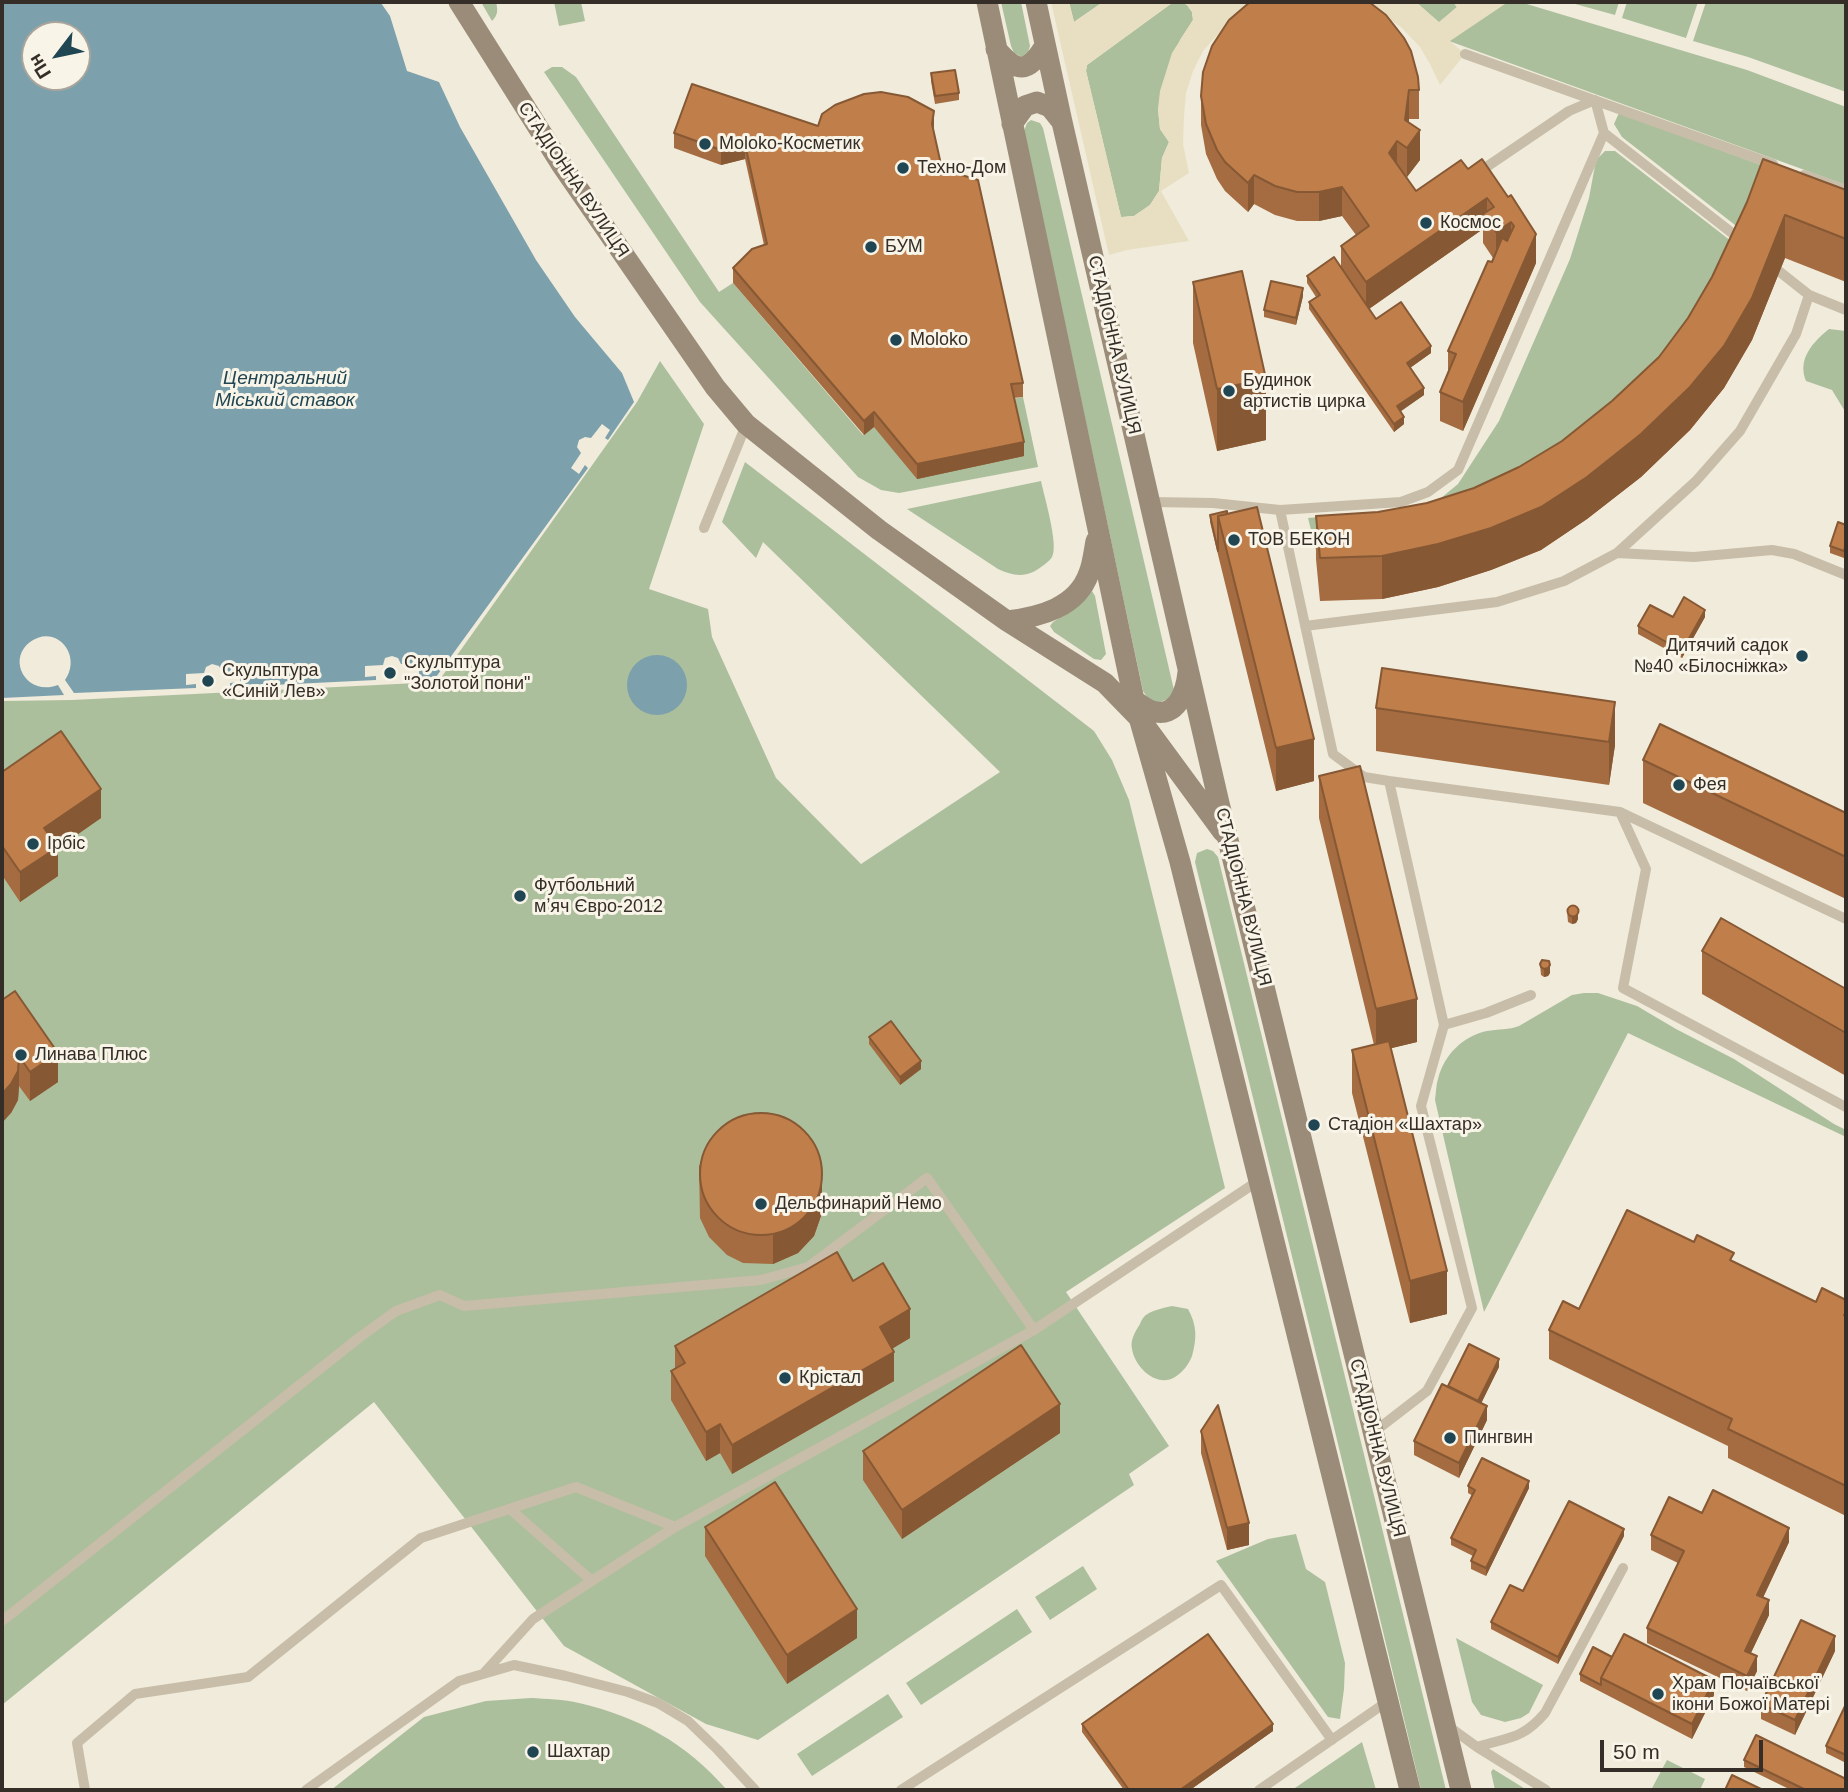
<!DOCTYPE html>
<meta charset="utf-8">
<style>
body{margin:0}
#map{position:relative;width:1848px;height:1792px;overflow:hidden;background:#f0ebdb;font-family:Arial,sans-serif}
canvas{display:block}
.frame{position:absolute;inset:0;border:4px solid #352e28;pointer-events:none}
.north{position:absolute;left:21px;top:21px;width:70px;height:70px;box-sizing:border-box;background:#f8f4e7;border:2px solid #aaa59b;border-radius:50%;rotate:238deg;font-size:19px;font-weight:700;line-height:28px;text-align:center;color:#352e28}
.north::after{content:'';display:block;margin:auto;width:24px;height:32px;background:#204654;clip-path:polygon(50% 0,100% 100%,50% 72%,0 100%)}
.scale{position:absolute;left:1600px;top:1740px;width:163px;height:32px;box-sizing:border-box;border:4px solid #352e28;border-top:0;padding-left:9px;font-size:21px;line-height:24px;white-space:nowrap;color:#352e28;-webkit-text-stroke:5px #f8f4e7;paint-order:stroke}
</style>
<div id="map">
<canvas width="1848" height="1792"></canvas>
<div class="frame"></div>
<div class="north">Пн</div>
<div class="scale">50 m</div>
</div>
<script>
const ctx = document.querySelector('canvas').getContext('2d');
ctx.lineJoin = 'round';
function fillPath(path, color) {
  ctx.fillStyle = color;
  ctx.fill(path, 'evenodd');
}
function strokePath(path, color, width, dash) {
  ctx.strokeStyle = color;
  ctx.lineWidth = width;
  ctx.lineCap = dash ? 'butt' : 'round';
  ctx.setLineDash(dash || []);
  ctx.stroke(path);
}
function label(font, color, halo, rows, align = 'center') {
  ctx.font = font + ' Arial,sans-serif';
  ctx.lineWidth = 6;
  ctx.setLineDash([]);
  ctx.textBaseline = 'middle';
  ctx.strokeStyle = halo;
  ctx.fillStyle = color;
  for (const [text, x, y, turn = 0] of rows) {
    ctx.save();
    ctx.translate(x, y);
    ctx.rotate((+turn || 0) * Math.PI / 180);
    ctx.textAlign = isNaN(turn) ? turn : align;
    if (halo) ctx.strokeText(text, 0, 0);
    ctx.fillText(text, 0, 0);
    ctx.restore();
  }
}
const green = new Path2D(`
 M481,2H496C498,10 498,15 492,21Z
 M554,2H581L585,21L559,26Z
 M1001,2H1021L1030,46L1028,52L1022,57L1014,53L1011,46Z
 M1069,2H1103L1074,22Z
 M1181,2L1187,5L1192,12L1193,20L1180,40L1158,109L1160,129L1169,142L1162,158L1159,191L1150,205L1134,216L1121,217L1086,71L1087,65L1172,3Z
 M1416,2H1453L1457,7L1439,23Z
 M1513,2H1520L1747,70L1846,107V185L1449,41L1505,3Z
 M1568,2H1619L1615,15Z
 M1627,2H1698L1686,38L1622,18Z
 M1706,2H1846V92L1748,57L1693,41Z
 M552,67H562L576,77L719,292L733,283L863,435L874,427L1023,397L1038,467L899,493L881,490L858,477L700,302L544,72Z
 M1619,113L1846,196L1744,232L1622,137L1614,124Z
 M1031,120L1040,123L1043,128L1174,690L1168,699L1157,703L1147,697L1143,691L1024,131L1027,123Z
 M1605,151H1615L1740,248L1608,441L1317,554L1308,518L1408,509L1441,498L1458,484L1499,421L1570,259L1589,198L1596,160Z
 M1829,329L1846,331V413L1832,390L1806,381C1797,359 1813,342 1829,329Z
 M660,361L704,424L649,589L708,609L712,637L776,778L861,864L1000,772L763,542L756,558L722,522L745,462L1094,731L1112,760L1129,800L1225,1188L1066,1292L1169,1446L1129,1474L1134,1485L758,1740L706,1724L564,1646L374,1402L2,1705V701L72,700L438,682L637,402Z
 M1041,481C1044,496 1059,545 1052,557C1049,562 1040,568 1035,571C1022,578 1011,575 998,569L907,509Z
 M1092,591L1095,596L1106,654L1101,660L1094,659L1054,632L1050,626L1053,622L1073,609Z
 M1207,849L1213,851L1218,857L1446,1790H1421L1332,1419L1195,862L1197,853Z
 M1584,993H1598L1637,1006L1676,1029L1734,1059L1834,1124L1846,1130V1137L1628,1033L1484,1312L1435,1100C1436,1093 1436,1085 1438,1079C1444,1055 1463,1036 1487,1031C1498,1029 1509,1030 1519,1026L1572,995Z
 M1172,1306L1188,1309C1197,1325 1197,1338 1192,1356C1189,1364 1183,1372 1175,1377C1157,1388 1135,1368 1132,1349C1130,1340 1135,1332 1140,1324C1141,1321 1144,1316 1146,1315C1153,1310 1163,1308 1172,1306Z
 M1296,1534L1306,1569L1325,1582L1345,1663L1344,1689L1340,1719L1328,1717L1216,1561L1268,1539Z
 M1083,1566L1097,1589L1050,1620L1035,1597Z
 M1017,1609L1032,1632L921,1705L906,1683Z
 M1456,1638L1543,1685L1529,1713L1521,1718L1505,1722L1481,1715L1472,1702Z
 M888,1694L903,1717L812,1776L797,1754Z
 M531,1698C546,1699 564,1699 579,1703C639,1717 686,1743 727,1790H331L424,1717L486,1701Z
 M1362,1742L1376,1790H1292Z
 M1667,1760L1705,1779L1700,1790H1651Z
 M1493,1769L1527,1790H1495L1491,1772Z`);
const plaza = new Path2D(`
 M1051,2H1069L1074,22L1103,2H1178L1172,3L1087,65L1086,71L1121,217H1124L1134,216L1150,205L1159,191L1162,158L1169,142L1160,129L1158,109L1160,91L1172,53L1193,20L1192,12L1187,5L1181,2H1270L1237,18L1219,33L1203,51L1193,71L1186,93L1184,116L1183,144L1189,173L1161,191L1189,241L1127,250L1109,255Z
 M1362,2H1416L1439,22L1457,7L1453,2H1508L1450,41L1465,54L1440,85L1430,64L1420,47L1401,27Z`);
const water = new Path2D(`
 M2,2L381,3L390,16L407,71L439,82L460,127L536,260L575,317L622,373L634,402L608,440L605,438L610,430L602,424L591,438L585,437L579,440L577,447L581,453L571,468L579,474L585,465L588,468L436,677L410,678L409,674H419V664H401L398,658L392,656L385,658L383,665L365,666V677L376,676V680L230,687V683L240,682V672H222L219,666L212,664L206,667L204,673L186,674V685L196,684V688L74,693L65,680C83,654 55,623 30,642C6,660 27,697 58,685L64,695L2,698ZM35,35H77V77H35Z
 M627 685a30 30 0 1 1 60 0a30 30 0 1 1-60 0Z`);
const lane = new Path2D(`
 M1465,54L1773,164
 M1604,133L1741,240
 M1804,175L1846,190
 M1780,272L1809,295L1846,310
 M1151,502L1213,503L1280,510L1333,754L1364,777L1389,781L1444,1025L1421,1106L1472,1308L1427,1391L1374,1432
 M1280,510L1401,502L1428,492L1458,470L1604,133L1595,100L1569,111L1479,172
 M704,528L746,425
 M1617,553L1694,557L1772,550L1794,554L1846,575
 M1305,626L1497,602L1564,581L1617,553L1696,481L1740,431L1796,334L1809,295
 M1389,781L1620,812L1846,919
 M1620,812L1646,869L1623,988L1846,1107
 M1444,1025L1486,1013L1531,995
 M510,1509L592,1581
 M2,1621L360,1337L396,1311L440,1295L464,1306L761,1280L808,1267L927,1178L1034,1330
 M484,1673L533,1619L675,1527L1034,1330L1258,1181
 M1448,1726L1477,1747L1546,1790
 M1477,1747C1508,1737 1522,1740 1545,1713L1623,1568
 M85,1790L77,1743L135,1694L248,1677L421,1538L576,1487L675,1527
 M306,1790L459,1681L514,1665L566,1676L628,1692L658,1703L688,1721L718,1750L755,1790
 M901,1790L1221,1585L1332,1740
 M1259,1790L1388,1701`);
const secondary = new Path2D(`
 M459,2L561,164L715,387L746,424L879,530L1007,621L1105,683L1140,719L1223,832
 M987,2L1134,700L1180,862L1410,1790
 M1036,2L1062,122L1219,803L1461,1790
 M996,49C1017,73 1027,74 1045,46
 M1012,124L1025,106L1037,102L1050,107L1062,122
 M1007,621C1039,617 1077,608 1089,573C1093,563 1094,551 1096,541
 M1128,696C1136,701 1144,708 1152,711C1177,719 1186,691 1188,672`);
const wall = new Path2D(`
 M931,73L959,93V100L935,104L931,81Z
 M1419,90V119H1409V123L1420,160L1407,177L1405,175L1416,191L1468,169L1482,159L1536,263L1463,431L1440,421V392L1448,371V351L1493,258L1483,243V229L1369,309L1376,319L1431,353L1410,368L1424,395L1400,411L1404,424L1394,432L1309,309V302L1316,297L1307,283V276L1341,267V246L1356,235L1342,216L1319,221H1297L1275,215L1254,204L1248,212L1225,191L1217,179L1206,154L1201,125V96Z
 M818,126H934L933,131L942,169L1023,383V397L1014,398L1024,456L917,479L874,427L864,435L733,283V268L764,245L745,159L721,165L674,148V133Z
 M1846,190V282L1785,258L1752,340L1724,388L1690,430L1641,477L1587,519L1541,550L1491,570L1438,587L1382,599L1320,601L1316,559V516L1378,512L1427,503L1474,488L1519,467L1562,441L1612,401L1659,357L1688,318L1712,277L1747,202Z
 M1193,282L1266,440L1217,451L1193,343Z
 M1303,296L1296,325L1264,317V310Z
 M1227,511L1314,781L1276,791L1210,522V515Z
 M1846,525L1844,558L1830,553V546Z
 M1673,617H1705L1682,658L1638,634V626Z
 M1382,668L1615,745L1609,785L1376,751V708Z
 M1643,760L1846,813V899L1643,803Z
 M2,772L101,818L58,848V876L20,902L2,875Z
 M1319,776L1417,1042L1391,1048L1447,1314L1410,1323L1352,1093V1050L1374,1045L1319,818Z
 M1567,911L1578,919L1576,923L1572,924L1568,922Z
 M1702,951L1846,989V1076L1702,994Z
 M1540,964L1550,973L1548,976L1544,977L1541,975Z
 M2,1000L58,1082L30,1101L19,1086L18,1100L11,1113Z
 M869,1037L921,1069L900,1085L869,1044Z
 M699,1165L822,1213L814,1236L798,1253L773,1264L743,1263L727,1255L709,1237L700,1218Z
 M1734,1262L1816,1302L1846,1300V1516L1728,1458V1446L1549,1359V1330L1579,1309Z
 M853,1281L910,1338L893,1348L894,1381L732,1474L720,1453L706,1461L671,1400V1371L675,1368V1346Z
 M1499,1367L1481,1403L1487,1420L1459,1478L1414,1455V1441L1448,1386Z
 M1201,1431L1249,1545L1227,1550L1201,1453Z
 M1060,1433L902,1539L863,1480V1451Z
 M1468,1486L1529,1488L1486,1576L1471,1569V1561L1473,1556L1451,1545V1538L1473,1496L1468,1493Z
 M1702,1513L1789,1542L1763,1598L1769,1615L1751,1653L1757,1671L1747,1691L1647,1643V1628L1678,1563L1651,1550V1535Z
 M705,1527L857,1638L787,1684L705,1556Z
 M1624,1536L1558,1664L1491,1629V1622L1523,1591Z
 M1835,1651L1795,1735L1761,1719V1704Z
 M1612,1657L1714,1695L1692,1739L1580,1681V1674Z
 M1846,1704V1763L1826,1753V1746Z
 M1082,1724L1273,1731L1190,1790H1124L1082,1732Z
 M1744,1760L1846,1790H1791L1744,1767Z`);
const shadedWall = new Path2D(`
 M1409,90V119L1405,149V120Z
 M934,111V126L932,139V124Z
 M1420,130V160L1407,177V148Z
 M1397,141V170L1389,153Z
 M745,144V159L721,165V150Z
 M1254,175V204L1248,212V183Z
 M1342,187V216L1319,221V192Z
 M1487,198V220L1483,214V229L1366,311V282Z
 M1785,215V258L1752,340L1724,388L1690,430L1641,477L1587,519L1541,550L1491,570L1438,587L1382,599V556L1541,507Z
 M1511,222V251L1496,261V232Z
 M1536,234V263L1463,431V402Z
 M1303,288V296L1296,325V318Z
 M1431,346V353L1407,370V363Z
 M1266,379V440L1217,451V389Z
 M1424,388V395L1397,414V406Z
 M874,412V427L864,435V421Z
 M1404,417V424L1394,432V424Z
 M1024,442V456L917,479V464Z
 M1705,610V617L1682,658V651Z
 M1615,702V745L1609,785V742Z
 M1314,739V781L1276,791V748Z
 M101,789V818L58,848V876L20,902V872L44,828Z
 M1578,912V919L1576,923L1572,924V917Z
 M1550,965V973L1548,976L1544,977V969Z
 M1417,999V1042L1376,1052V1009Z
 M58,1053V1082L30,1101V1072Z
 M19,1056V1086L18,1100L11,1113L2,1123V1094Z
 M921,1061V1069L900,1085V1077Z
 M822,1164V1213L814,1236L798,1253L773,1264V1235Z
 M1447,1271V1314L1410,1323V1281Z
 M910,1309V1338L880,1356V1327Z
 M894,1352V1381L732,1474V1445Z
 M1499,1359V1367L1478,1410V1402Z
 M1060,1404V1433L902,1539V1510Z
 M1487,1406V1420L1459,1478V1463Z
 M720,1424V1453L706,1461V1432Z
 M1529,1481V1488L1486,1576V1568Z
 M1249,1523V1545L1227,1550V1528Z
 M1789,1528V1542L1757,1610V1595Z
 M1624,1529V1536L1558,1664V1657Z
 M1769,1600V1615L1745,1665V1651Z
 M857,1609V1638L787,1684V1655Z
 M1835,1636V1651L1795,1735V1720Z
 M1757,1656V1671L1747,1691V1676Z
 M1714,1680V1695L1692,1739V1724Z
 M1273,1724V1731L1190,1790H1180Z`);
const building = new Path2D(`
 M1250,2H1369L1386,15L1404,38L1411,51L1418,77L1419,90H1409L1405,120L1420,130L1407,148L1397,141L1389,153L1416,191L1461,160L1468,169L1482,159L1508,197L1511,195L1536,234L1463,402L1440,392L1456,354L1448,351L1488,261L1492,262L1502,238L1507,241L1514,226L1511,222L1496,232L1483,214L1494,207L1487,198L1366,282L1341,246L1369,226L1342,187L1319,192H1297L1275,186L1254,175L1248,183L1225,162L1217,150L1206,124L1201,96L1203,72L1212,46L1229,20Z
 M955,70L959,93L935,96L931,73Z
 M692,84L818,126L822,114L835,105L864,94L881,92L908,97L934,111L932,124L942,169L978,180L1023,383L1011,384L1024,442L917,464L874,412L864,421L733,268L752,249L767,244L745,144L721,150L674,133Z
 M1763,159L1846,190V239L1785,215L1752,298L1724,346L1690,387L1641,434L1587,477L1541,507L1491,528L1438,544L1382,556L1320,558L1316,516L1378,512L1427,503L1474,488L1519,467L1562,441L1612,401L1659,357L1688,318L1712,277L1747,202Z
 M1334,257L1376,319L1401,302L1431,346L1407,363L1424,388L1397,406L1404,417L1394,424L1309,302L1320,295L1307,276Z
 M1242,271L1266,379L1217,389L1193,282Z
 M1271,281L1303,288L1296,318L1264,310Z
 M1257,507L1314,739L1276,748L1218,516Z
 M1227,511V514L1218,516V551L1210,515Z
 M1838,522L1846,525V544L1844,551L1830,546Z
 M1684,597L1705,610L1682,651L1638,626L1650,605L1673,617Z
 M1382,668L1615,702L1609,742L1376,708Z
 M1660,724L1846,813V857L1643,760Z
 M61,731L101,789L44,828L58,847L20,872L2,846V772Z
 M1360,766L1417,999L1376,1009L1319,776Z
 M1567.5 911a5.5 5.5 0 1 1 11 0a5.5 5.5 0 1 1-11 0Z
 M1721,918L1846,989V1033L1702,951Z
 M1542,960L1549,961L1550,965L1548,968L1544,969L1541,967L1540,964Z
 M15,991L58,1053L30,1072L19,1056L18,1071L11,1084L2,1094V1000Z
 M891,1021L921,1061L900,1077L869,1037Z
 M1389,1041L1447,1271L1410,1281L1352,1050Z
 M700 1174a61 61 0 1 1 122 0a61 61 0 1 1-122 0Z
 M1627,1210L1694,1242L1697,1235L1734,1253L1730,1260L1816,1302L1822,1288L1846,1300V1312L1844,1315L1846,1316V1486L1728,1429L1732,1419L1549,1330L1563,1301L1579,1309Z
 M837,1252L853,1281L883,1263L910,1309L880,1327L894,1352L732,1445L720,1424L706,1432L671,1371L685,1363L675,1346Z
 M1469,1344L1499,1359L1478,1401L1448,1386Z
 M1021,1345L1060,1404L902,1510L863,1451Z
 M1442,1384L1487,1406L1459,1463L1414,1441Z
 M1218,1405L1249,1523L1227,1528L1201,1431Z
 M1482,1458L1529,1481L1486,1568L1471,1561L1476,1550L1451,1538L1475,1490L1468,1486Z
 M775,1482L857,1609L787,1655L705,1527Z
 M1713,1490L1789,1528L1757,1595L1769,1600L1745,1651L1757,1656L1747,1676L1647,1628L1684,1551L1651,1535L1669,1497L1702,1513Z
 M1569,1501L1624,1529L1558,1657L1491,1622L1510,1585L1523,1591Z
 M1801,1620L1835,1636L1795,1720L1761,1704Z
 M1208,1634L1273,1724L1180,1790H1129L1082,1724Z
 M1624,1634L1714,1680L1692,1724L1601,1678Z
 M1593,1647L1612,1657L1601,1678V1685L1580,1674Z
 M1846,1704V1755L1826,1746Z
 M1756,1735L1846,1779V1790H1806L1744,1760Z
 M1732,1775L1763,1790H1725Z`);
const markers = [
 [705,144,7,"#204654"],
 [903,168,7,"#204654"],
 [1426,223,7,"#204654"],
 [871,247,7,"#204654"],
 [896,340,7,"#204654"],
 [1229,391,7,"#204654"],
 [1234,540,7,"#204654"],
 [1802,656,7,"#204654"],
 [390,673,7,"#204654"],
 [208,681,7,"#204654"],
 [1679,785,7,"#204654"],
 [33,844,7,"#204654"],
 [520,896,7,"#204654"],
 [21,1055,7,"#204654"],
 [1314,1125,7,"#204654"],
 [761,1204,7,"#204654"],
 [785,1378,7,"#204654"],
 [1450,1438,7,"#204654"],
 [1658,1694,7,"#204654"],
 [533,1752,7,"#204654"]
];
const poiNames = [
 ["Moloko-Косметик",719,144],
 ["Техно-Дом",917,168],
 ["Космос",1440,223],
 ["БУМ",885,247],
 ["Moloko",910,340],
 ["Будинок",1243,381],
 ["артистів цирка",1243,402],
 ["ТОВ БЕКОН",1248,540],
 ["Дитячий садок",1788,646,"right"],
 ["№40 «Білосніжка»",1788,667,"right"],
 ["Скульптура",404,663],
 ["\"Золотой пони\"",404,684],
 ["Скульптура",222,671],
 ["«Синій Лев»",222,692],
 ["Фея",1693,785],
 ["Ірбіс",47,844],
 ["Футбольний",534,886],
 ["мʼяч Євро-2012",534,907],
 ["Линава Плюс",35,1055],
 ["Стадіон «Шахтар»",1328,1125],
 ["Дельфинарий Немо",775,1204],
 ["Крістал",799,1378],
 ["Пингвин",1464,1438],
 ["Храм Почаївської",1672,1684],
 ["ікони Божої Матері",1672,1705],
 ["Шахтар",547,1752]
];
const streetNames = [
 ["СТАДІОННА ВУЛИЦЯ",573,180,56],
 ["СТАДІОННА ВУЛИЦЯ",1114,345,77],
 ["СТАДІОННА ВУЛИЦЯ",1243,897,76],
 ["СТАДІОННА ВУЛИЦЯ",1377,1448,76]
];
const waterNames = [
 ["Центральний",285,379],
 ["Міський ставок",285,401]
];
fillPath(green, '#acbf9c');
fillPath(plaza, '#e8dfc3');
fillPath(water, '#7ca0ac');
strokePath(lane, '#c8bda8', 10);
strokePath(secondary, '#9b8c79', 21);
fillPath(wall, '#a46c40');
fillPath(shadedWall, '#865834');
fillPath(building, '#bf7e4a');
strokePath(building, '#865834', 2);
for (const [x, y, r, color] of markers) {
  const dot = new Path2D();
  dot.arc(x, y, r, 0, 2 * Math.PI);
  ctx.fillStyle = color;
  ctx.fill(dot);
  strokePath(dot, '#f8f4e7', 2.5);
}
label('18px', '#352e28', '#f8f4e7', poiNames, 'left');
label('18px', '#352e28', '#f8f4e7', streetNames);
label('italic 19px', '#204654', '#f8f4e7', waterNames);
</script>
